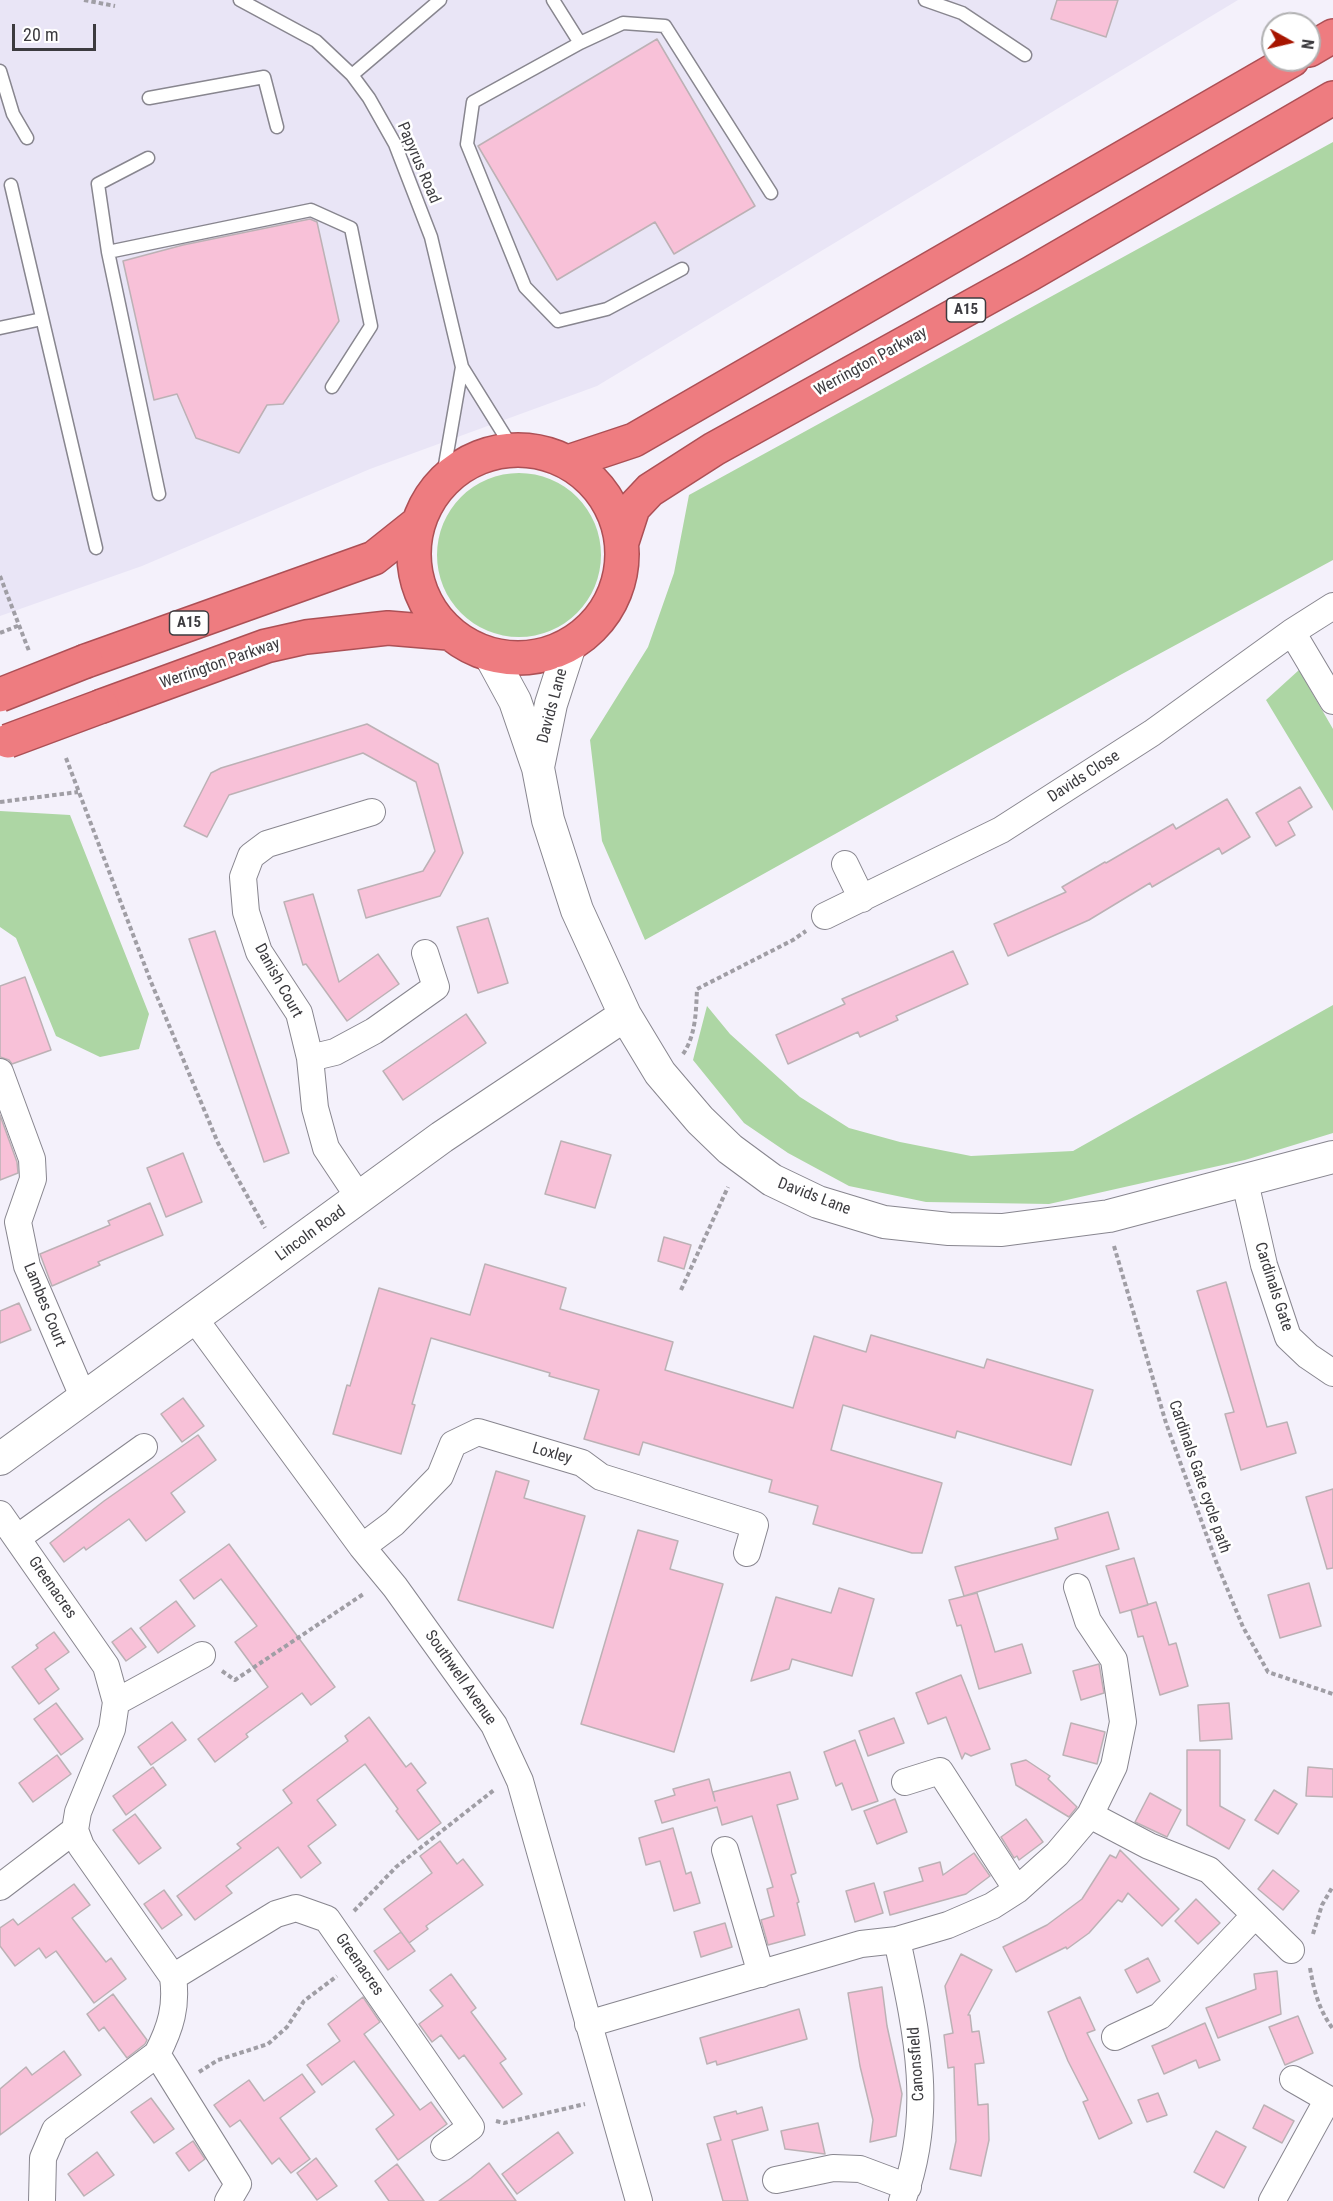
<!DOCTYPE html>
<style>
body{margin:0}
#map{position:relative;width:1333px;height:2201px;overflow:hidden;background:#f4f1fb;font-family:"Roboto Condensed",sans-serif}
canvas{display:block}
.north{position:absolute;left:1261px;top:12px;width:60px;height:60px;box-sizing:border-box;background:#fff;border:2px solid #b1b1b2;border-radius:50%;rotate:98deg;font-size:16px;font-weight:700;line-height:24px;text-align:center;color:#3c3b3f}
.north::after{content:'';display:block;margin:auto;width:21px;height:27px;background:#a71500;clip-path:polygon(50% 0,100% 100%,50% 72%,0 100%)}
.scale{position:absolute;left:12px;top:24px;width:84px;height:27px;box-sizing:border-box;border:3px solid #3c3b3f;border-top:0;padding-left:8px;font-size:18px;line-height:21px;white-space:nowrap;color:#3c3b3f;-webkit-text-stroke:4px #fff;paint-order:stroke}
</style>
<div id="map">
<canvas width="1333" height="2201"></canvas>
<div class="north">N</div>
<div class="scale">20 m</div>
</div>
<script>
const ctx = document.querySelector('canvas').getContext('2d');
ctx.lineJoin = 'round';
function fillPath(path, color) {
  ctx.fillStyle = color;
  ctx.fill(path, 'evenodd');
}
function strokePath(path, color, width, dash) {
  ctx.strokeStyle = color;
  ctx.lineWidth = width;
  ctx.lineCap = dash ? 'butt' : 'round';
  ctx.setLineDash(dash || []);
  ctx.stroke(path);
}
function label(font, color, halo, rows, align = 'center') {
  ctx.font = font + ' "Roboto Condensed",sans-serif';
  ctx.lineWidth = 5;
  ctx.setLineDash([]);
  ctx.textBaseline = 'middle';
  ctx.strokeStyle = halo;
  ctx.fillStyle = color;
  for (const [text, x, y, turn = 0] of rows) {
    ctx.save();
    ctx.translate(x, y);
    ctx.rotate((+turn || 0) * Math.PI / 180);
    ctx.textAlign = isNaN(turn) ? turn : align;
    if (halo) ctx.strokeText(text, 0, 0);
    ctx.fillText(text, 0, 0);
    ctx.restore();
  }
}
const built = new Path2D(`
 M0,0H1238L597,386L370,469L142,566L0,616Z`);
const green = new Path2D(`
 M1333,142V560L1122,674L645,940L602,841L590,740L648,647L674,573L689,495Z
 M437 555a82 82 0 1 1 164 0a82 82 0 1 1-164 0Z
 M1299,670L1333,729V811L1266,700Z
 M0,811L70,815L149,1014L139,1049L100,1057L56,1036L16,938L0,927Z
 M1333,1005V1133L1245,1160L1049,1204L926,1202L849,1186L788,1153L744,1123L693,1060L707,1006L730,1034L800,1097L849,1128L900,1142L971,1156L1073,1151Z`);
const building = new Path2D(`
 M1057,0H1118L1106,37L1051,19Z
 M657,39L755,206L674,254L655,222L557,280L478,146Z
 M310,219L317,222L339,321L283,404L267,405L239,453L196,438L177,394L154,400L123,261L183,245Z
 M367,724L438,764L463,853L440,896L366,918L358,890L423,871L435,851L416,782L363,753L229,795L207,837L184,826L211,773L221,768Z
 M1300,787L1312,807L1288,822L1295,835L1276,846L1256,813Z
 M1227,799L1250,837L1222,854L1219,848L1152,887L1150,883L1089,920L1008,956L994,924L1066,892L1062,887L1105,862L1106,863L1173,824L1176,829Z
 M313,894L339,982L378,954L399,984L347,1021L306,964L303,965L284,902Z
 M488,918L508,983L478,993L457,927Z
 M215,931L289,1153L264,1162L189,939Z
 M953,951L968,984L896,1016L898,1020L860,1037L858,1032L788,1064L776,1035L845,1004L842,999Z
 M25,977L51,1050L12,1064L9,1060L0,1057V986Z
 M466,1014L486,1043L403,1100L383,1071Z
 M0,1115L17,1162L18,1173L0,1180Z
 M561,1141L611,1155L595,1208L545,1194Z
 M183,1153L202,1202L166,1217L147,1168Z
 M150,1203L163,1235L98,1262L100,1265L52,1286L40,1254L110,1225L108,1221Z
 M664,1237L691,1245L684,1269L658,1261Z
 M485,1264L566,1288L560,1309L673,1342L665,1370L793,1408L814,1336L866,1352L871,1335L984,1368L987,1359L1093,1390L1071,1465L957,1431L955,1438L843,1405L831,1450L942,1483L922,1553H912L813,1524L818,1506L769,1492L772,1480L643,1442L639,1455L584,1439L599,1390L549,1376L550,1373L431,1338L412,1404L415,1405L401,1454L333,1434L347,1385L350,1386L379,1288L470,1315Z
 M1226,1282L1267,1427L1287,1422L1296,1453L1241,1470L1225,1414L1234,1412L1197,1291Z
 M19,1303L31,1330L0,1343V1311Z
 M183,1398L204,1426L182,1442L161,1414Z
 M198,1435L216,1460L171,1493L185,1512L146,1541L129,1519L86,1550L84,1547L64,1562L50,1543L104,1501Z
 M496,1471L529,1481L524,1498L585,1516L553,1628L458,1600Z
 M1333,1489V1568L1327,1569L1306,1497Z
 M1108,1512L1119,1549L964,1596L955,1567L1058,1539L1055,1528Z
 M638,1530L678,1541L670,1569L723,1584L674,1752L581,1724Z
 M229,1544L335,1687L311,1705L302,1693L246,1734L248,1737L215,1762L198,1739L268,1687L235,1642L257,1626L221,1579L194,1599L180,1580Z
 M1134,1558L1148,1605L1120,1613L1106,1566Z
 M1309,1583L1321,1626L1280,1638L1268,1595Z
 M839,1588L874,1599L852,1676L792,1659L789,1669L751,1681L776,1597L831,1613Z
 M977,1593L995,1652L1022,1644L1031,1673L979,1689L961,1625L957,1626L949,1600Z
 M176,1601L195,1626L158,1653L140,1628Z
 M1156,1602L1169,1645L1176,1643L1188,1686L1160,1695L1143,1636L1138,1637L1131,1610Z
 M131,1628L146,1647L126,1661L112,1642Z
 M54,1632L69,1652L45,1669L59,1689L39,1704L12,1667L38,1648L36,1645Z
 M1099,1664L1104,1693L1081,1700L1073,1671Z
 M961,1675L990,1749L971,1756L965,1753L962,1759L946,1717L928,1724L916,1693Z
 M56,1703L83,1739L61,1755L34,1719Z
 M1229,1703L1232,1739L1200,1741L1198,1705Z
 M369,1717L406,1767L411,1763L426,1783L417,1790L441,1823L418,1840L396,1811L398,1809L365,1764L317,1800L336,1825L308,1846L321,1863L301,1878L278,1847L226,1886L232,1893L195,1920L177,1896L241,1848L237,1844L292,1803L283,1790L348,1741L345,1736Z
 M894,1718L904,1743L868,1756L859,1731Z
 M172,1722L186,1740L151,1765L138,1747Z
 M1071,1723L1105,1732L1097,1764L1063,1755Z
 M855,1740L878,1801L852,1810L842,1783L836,1786L824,1752Z
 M1187,1750H1220V1806L1245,1820L1229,1849L1187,1825Z
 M57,1755L71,1774L33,1802L19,1783Z
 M1026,1760L1050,1776L1048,1779L1077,1807L1069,1817L1016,1785L1011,1764Z
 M153,1767L166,1785L126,1815L113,1796Z
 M1308,1767L1333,1769V1797L1306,1796Z
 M790,1772L798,1799L777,1805L796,1873L791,1875L799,1902L797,1903L805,1935L768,1945L761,1920L774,1916L767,1889L773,1887L752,1816L722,1825L717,1807L662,1823L655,1801L675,1795L673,1789L709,1779L715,1801L713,1792Z
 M1274,1790L1297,1804L1278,1834L1255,1820Z
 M1150,1793L1181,1810L1167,1837L1135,1822Z
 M895,1799L907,1832L877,1844L864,1811Z
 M135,1814L161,1848L139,1864L113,1830Z
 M1026,1819L1043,1842L1019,1860L1017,1856L1014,1858L1001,1837Z
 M673,1828L686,1874L691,1872L700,1903L674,1911L660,1861L646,1865L639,1838Z
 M440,1841L457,1864L463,1859L483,1885L426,1926L428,1929L409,1943L384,1909L432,1873L420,1856Z
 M1120,1850L1179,1909L1162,1926L1128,1893L1122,1902L1118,1900L1089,1933L1067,1949L1066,1947L1016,1972L1003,1947L1047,1925L1082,1899L1110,1855L1116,1858Z
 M974,1853L990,1876L966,1894L890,1915L884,1892L923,1881L919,1868L940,1862L943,1875Z
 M1273,1870L1299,1891L1283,1910L1258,1889Z
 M874,1883L883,1913L855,1922L846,1891Z
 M74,1884L90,1905L72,1918L106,1962L111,1958L126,1979L94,2003L56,1951L46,1958L39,1948L15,1966L0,1946V1928L13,1919L18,1925Z
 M164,1890L182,1915L162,1929L144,1904Z
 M1196,1899L1220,1923L1198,1944L1175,1921Z
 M725,1923L732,1947L701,1957L694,1932Z
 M401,1932L415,1951L388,1970L374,1951Z
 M961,1954L992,1970L968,2015H970L972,2032L979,2031L984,2063L975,2064L978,2105L988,2104L989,2140L981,2176L950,2169L956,2141L954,2067L948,2068L944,2035L953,2033L945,1986Z
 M1148,1958L1160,1981L1137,1993L1125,1970Z
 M1277,1971L1281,2014L1218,2038L1206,2008L1256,1989L1254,1974Z
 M451,1974L476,2008L471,2012L506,2059L500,2063L522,2094L503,2108L464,2055L459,2059L441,2035L432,2042L419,2024L443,2006L430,1990Z
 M882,1987L887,2026L902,2094L896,2136L870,2142L873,2120L860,2066L848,1993Z
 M113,1994L147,2040L145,2044L127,2058L104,2027L99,2031L87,2014Z
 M363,1997L380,2022L364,2034L420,2110L431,2102L447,2124L398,2160L376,2129L394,2115L354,2061L322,2085L307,2065L340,2041L328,2024Z
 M1080,1997L1095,2030L1087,2033L1132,2123L1099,2139L1083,2102L1088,2100L1068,2061L1048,2012Z
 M799,2009L807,2039L717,2065L716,2061L707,2064L700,2038Z
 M1298,2016L1313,2053L1285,2065L1269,2027Z
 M1205,2023L1220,2060L1199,2068L1196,2060L1164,2074L1152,2046Z
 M64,2051L81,2075L0,2135V2089L26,2067L32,2075Z
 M302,2074L315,2092L280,2118L310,2159L291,2173L279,2158L272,2164L240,2120L230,2127L214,2105L249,2080L264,2101Z
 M1158,2093L1167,2115L1147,2122L1138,2100Z
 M151,2098L174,2129L154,2143L131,2112Z
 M1264,2105L1294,2121L1282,2143L1253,2128Z
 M762,2107L768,2130L732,2140L748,2201H723L707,2144L721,2140L714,2117L736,2111L737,2114Z
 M818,2123L825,2154L785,2149L781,2131Z
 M1216,2131L1246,2147L1224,2188L1194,2172Z
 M558,2132L573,2153L517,2194L502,2174Z
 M193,2141L205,2159L189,2171L176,2153Z
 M97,2152L114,2175L84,2196L68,2174Z
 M316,2158L337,2186L317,2200L297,2173Z
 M489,2163L516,2201H439L471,2178Z
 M397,2164L424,2201H389L375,2181Z`);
const path = new Path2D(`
 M84,0L115,6
 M0,576L29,651
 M0,633L20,625
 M66,758L151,982L218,1143L265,1228
 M0,802L78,792
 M683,1054C696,1035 696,1011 697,989L793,940L806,931
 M1114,1246L1166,1423L1217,1564L1243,1627L1268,1672L1333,1694
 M681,1290L728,1187
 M222,1671L235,1680L365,1593
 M354,1911L396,1867L494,1790
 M1313,1934L1322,1905L1333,1886
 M1310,1968C1314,1991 1319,2010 1333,2029
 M199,2072L218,2060L268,2044L287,2027L304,2001L337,1976
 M496,2121L504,2123L585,2104`);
const service = new Path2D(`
 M240,0L316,41L352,75L369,98L395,144L431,237L462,367L513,449
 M553,0L580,43
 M925,0L962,13L1025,55
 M0,71L13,114L27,138
 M352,75L440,0
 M149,98L264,77L277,127
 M148,158L98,184L108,252L159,494
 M11,185L96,548
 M108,252L311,210L351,228L371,326L332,387
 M682,269L607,309L558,321L525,287L467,144L473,102L580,43L623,23L665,26L771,193
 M0,328L42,319
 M442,482L462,367`);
const minor = new Path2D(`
 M1292,632L1333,701
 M845,864L862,899
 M825,916L1001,830L1152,733L1292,632L1333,606
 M310,1058L335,1052L374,1031L436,987L425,953
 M0,1072L32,1159L33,1179L18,1222L27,1266L84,1399
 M1245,1182L1264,1265L1288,1337L1308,1356L1333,1373
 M360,1199L326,1148L315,1108L310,1058L299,1013L259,952L246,912L243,877L251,856L267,844L372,812
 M194,1318L362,1547L395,1587L494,1725L520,1781L639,2201
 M0,1514L106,1666L116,1702L112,1729L78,1812L75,1830L81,1846L173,1977C177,2006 171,2027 157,2054L55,2130L43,2158L42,2201
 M17,1538L144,1447
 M362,1547L394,1523L440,1476L453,1444L478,1432L582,1463L601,1477L755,1525L747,1553
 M116,1702L202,1655
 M905,1782L940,1771L1017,1890
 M1090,1815L1149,1846L1209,1870L1291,1950
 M725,1850L761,1974
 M0,1887L75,1830
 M897,1940C916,2028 936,2113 902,2201
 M173,1977L276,1914L296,1908L327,1919L471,2127L444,2147
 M588,2024L861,1944L897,1940L948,1925L992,1906L1017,1890L1057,1854L1090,1815L1114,1766L1123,1722L1114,1660L1088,1621L1077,1587
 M1115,2037L1160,2016L1255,1915
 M157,2054L238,2184L228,2201
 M1293,2079L1333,2102
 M776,2180L833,2168L860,2169L908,2187
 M1272,2201L1328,2099`);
const tertiary = new Path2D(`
 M490,655L515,701L538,768L548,820L577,910L625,1015L660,1073L700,1120L730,1149L772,1180L818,1202L884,1222L949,1229L1002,1230L1109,1216L1333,1157
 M538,767L551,704L570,645
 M0,1459L442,1137L625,1015`);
const trunk = new Path2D(`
 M1309,50L1333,36
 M414 554a104 104 0 1 1 208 0a104 104 0 1 1-208 0Z
 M568,462L634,440L1292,60
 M622,542L633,508L650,490L714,449L1030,274L1333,98
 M86,661L374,558L418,523
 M102,706L266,646L306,637L388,628L448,633`);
const trunkBridge = new Path2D(`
 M0,695L86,661
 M8,741L102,706`);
const shields = [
 [966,310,39],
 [189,623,39]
];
const shieldNames = [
 ["A15",966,310],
 ["A15",189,623]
];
const streetNames = [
 ["Papyrus Road",418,163,67],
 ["Werrington Parkway",871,362,-29],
 ["Werrington Parkway",220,664,-19],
 ["Davids Lane",553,706,-75],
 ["Davids Close",1084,777,-33],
 ["Danish Court",278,981,61],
 ["Davids Lane",814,1197,21],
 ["Lincoln Road",311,1234,-36],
 ["Cardinals Gate",1273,1287,72],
 ["Lambes Court",44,1305,68],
 ["Loxley",552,1454,16],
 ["Cardinals Gate cycle path",1199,1477,71],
 ["Greenacres",52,1588,55],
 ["Southwell Avenue",460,1678,55],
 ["Greenacres",359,1965,55],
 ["Canonsfield",917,2064,-94]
];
fillPath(built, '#e9e5f6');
fillPath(green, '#add6a4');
fillPath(building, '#f8c1d8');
strokePath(building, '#bcb1b5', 1.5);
strokePath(service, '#88868f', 15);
strokePath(minor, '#88868f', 28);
strokePath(tertiary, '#88868f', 34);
strokePath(trunk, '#ac5055', 36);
strokePath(path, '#a09ea5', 4, [4.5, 3]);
strokePath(service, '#fff', 12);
strokePath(minor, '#fff', 26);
strokePath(tertiary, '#fff', 32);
strokePath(trunk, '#ee7c80', 33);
strokePath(trunkBridge, '#ac5055', 36, []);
strokePath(trunkBridge, '#ee7c80', 33);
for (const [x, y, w] of shields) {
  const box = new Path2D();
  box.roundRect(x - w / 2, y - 12, w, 24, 4.5);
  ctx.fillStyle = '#fff';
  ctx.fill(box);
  strokePath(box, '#3c3b3f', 1.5);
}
label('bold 15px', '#3c3b3f', null, shieldNames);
label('16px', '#3c3b3f', '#fff', streetNames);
</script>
